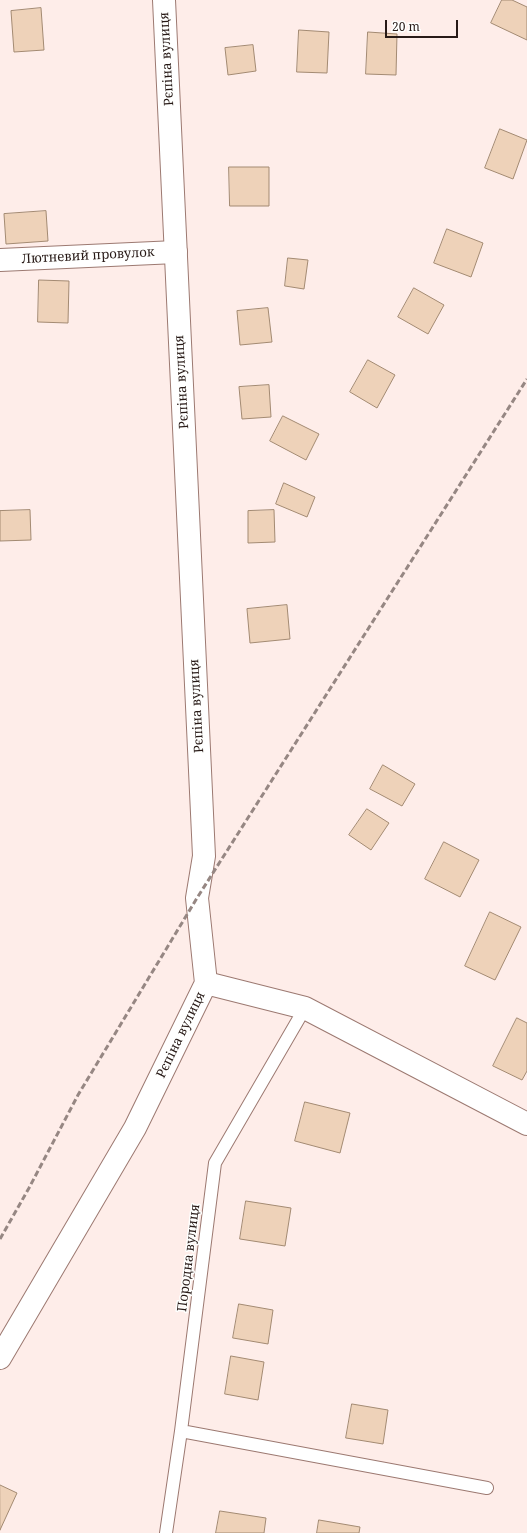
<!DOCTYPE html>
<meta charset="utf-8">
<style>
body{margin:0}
#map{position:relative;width:527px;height:1533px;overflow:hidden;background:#feede9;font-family:"Noto Serif",serif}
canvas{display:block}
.scale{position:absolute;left:385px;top:20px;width:73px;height:18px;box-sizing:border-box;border:2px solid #281a17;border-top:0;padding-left:5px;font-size:12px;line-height:14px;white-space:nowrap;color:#281a17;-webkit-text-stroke:3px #fefffe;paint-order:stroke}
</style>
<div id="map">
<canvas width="527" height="1533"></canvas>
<div class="scale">20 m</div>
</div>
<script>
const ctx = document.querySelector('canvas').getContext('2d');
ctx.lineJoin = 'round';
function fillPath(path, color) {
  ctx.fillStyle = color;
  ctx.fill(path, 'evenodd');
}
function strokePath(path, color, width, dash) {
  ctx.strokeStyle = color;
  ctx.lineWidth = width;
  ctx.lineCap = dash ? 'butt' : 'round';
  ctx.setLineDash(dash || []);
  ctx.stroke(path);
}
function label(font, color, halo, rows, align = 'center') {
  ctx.font = font + ' "Noto Serif",serif';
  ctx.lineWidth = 3;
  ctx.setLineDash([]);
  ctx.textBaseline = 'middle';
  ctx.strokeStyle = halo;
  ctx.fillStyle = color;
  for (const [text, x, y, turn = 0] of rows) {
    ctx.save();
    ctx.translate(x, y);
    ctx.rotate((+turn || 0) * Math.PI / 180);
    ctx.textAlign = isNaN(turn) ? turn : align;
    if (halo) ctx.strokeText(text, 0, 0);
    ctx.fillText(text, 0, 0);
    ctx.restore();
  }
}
const building = new Path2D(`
 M502,0H512L527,7V40L491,23Z
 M41,8L44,50L14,52L11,11Z
 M299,30L329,32L327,73L297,72Z
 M368,32L397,34L396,75L366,74Z
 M253,45L256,71L228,75L225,48Z
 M500,129L527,140L513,179L485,168Z
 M229,167H269V206H230Z
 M46,211L48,241L6,244L4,214Z
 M447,229L483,243L471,277L434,263Z
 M288,258L308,260L304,289L285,286Z
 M39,280L69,281L68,323L38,322Z
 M414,288L444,305L428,334L398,317Z
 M268,308L272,342L240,345L237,311Z
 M368,360L395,375L377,408L350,392Z
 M269,385L271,417L242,419L239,387Z
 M283,416L319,434L306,460L270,441Z
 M284,483L315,497L307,517L276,504Z
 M30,510L31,540L0,541V511Z
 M274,510L275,542L248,543V511Z
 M287,605L290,639L250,643L247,609Z
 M383,765L415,784L402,806L370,789Z
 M367,809L389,823L371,850L349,835Z
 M444,842L479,860L460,897L425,879Z
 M490,912L521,927L495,980L465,966Z
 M517,1018L527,1023V1071L522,1080L493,1066Z
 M305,1102L350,1113L340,1153L295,1141Z
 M246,1201L291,1208L285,1246L240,1239Z
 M239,1304L273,1310L268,1344L233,1338Z
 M231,1356L264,1362L258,1400L225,1394Z
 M352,1404L388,1410L383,1444L346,1438Z
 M0,1485L17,1493L0,1530Z
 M220,1511L266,1518L264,1533H216Z
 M319,1520L360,1527L359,1533H317Z`);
const service = new Path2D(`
 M181,1431L487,1488
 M166,1533L181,1431L215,1163L305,1008`);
const minor = new Path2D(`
 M0,260L176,252
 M206,983L305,1008L527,1124`);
const tertiary = new Path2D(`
 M0,1358L135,1128L206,983L197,898L204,856L164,0`);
const rail = new Path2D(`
 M0,1239L29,1188L78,1095L197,898L527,379`);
const streetNames = [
 ["Рєпіна вулиця",167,59,-93],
 ["Лютневий провулок",88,256,-3],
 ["Рєпіна вулиця",182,382,-93],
 ["Рєпіна вулиця",197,706,-93],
 ["Рєпіна вулиця",181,1035,-64],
 ["Породна вулиця",189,1258,-83]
];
fillPath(building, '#eed2b9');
strokePath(building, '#a38a72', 1);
strokePath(service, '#9c7971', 14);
strokePath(minor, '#9c7971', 24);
strokePath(tertiary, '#9c7971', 24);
strokePath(service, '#fff', 12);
strokePath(minor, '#fff', 22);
strokePath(tertiary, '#fff', 22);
strokePath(rail, '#968783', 3, [6, 3]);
label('13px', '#281a17', '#fefffe', streetNames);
</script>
